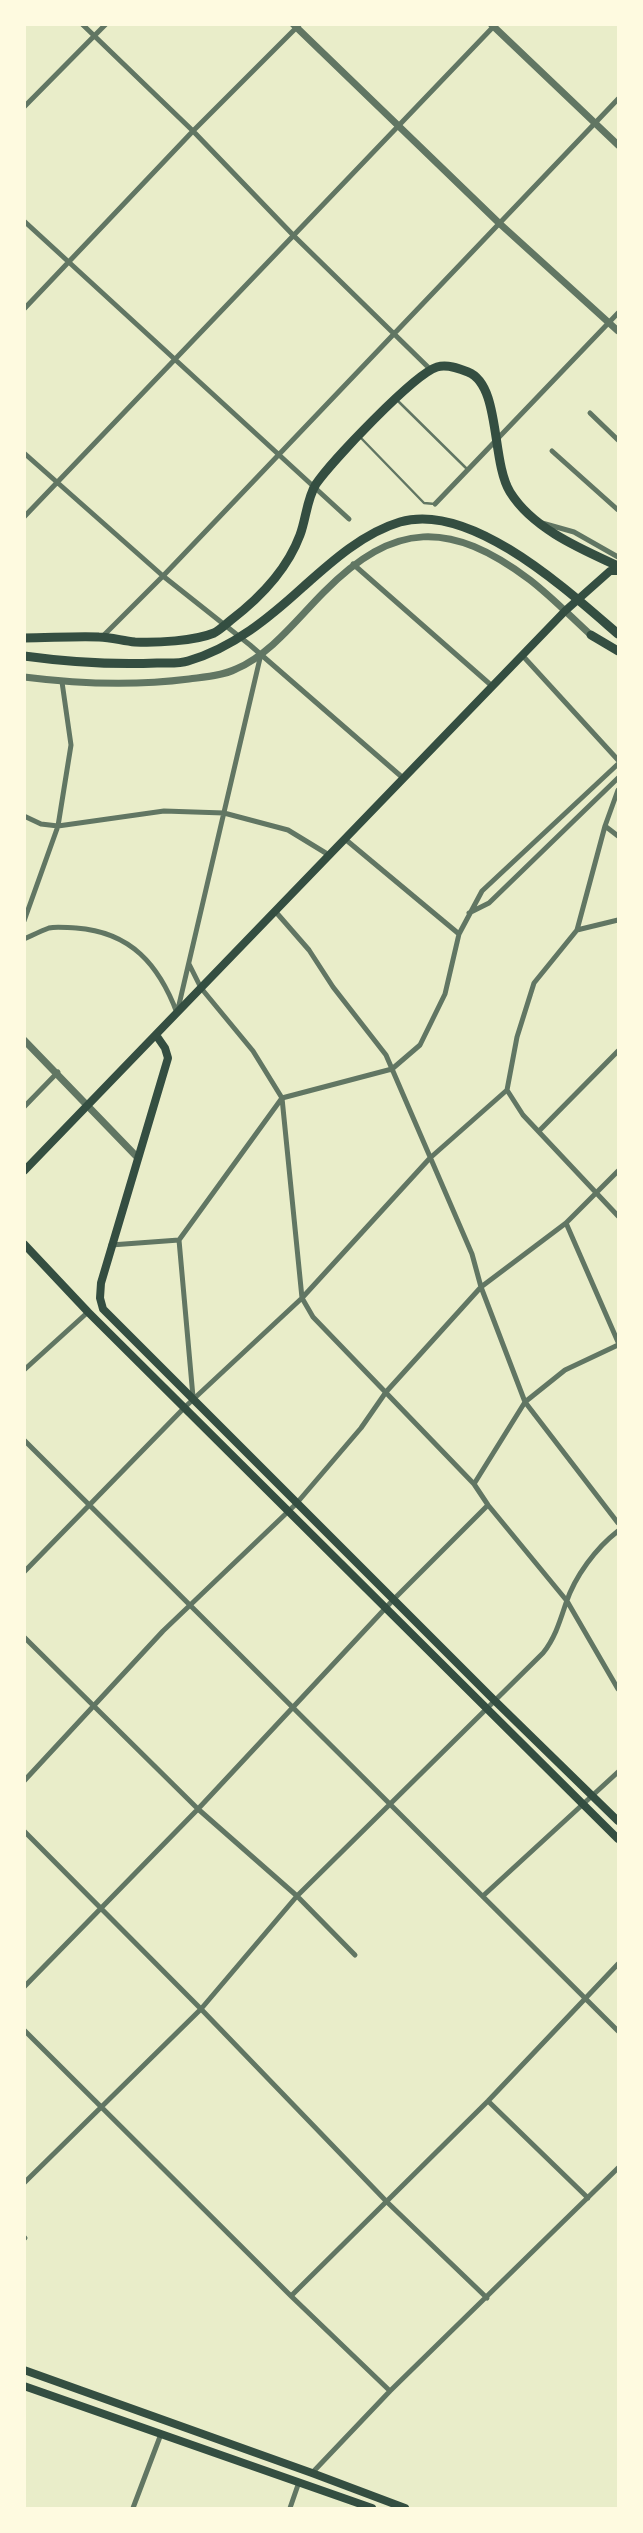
<!DOCTYPE html>
<style>
body{margin:0}
#map{position:relative;width:643px;height:2533px;overflow:hidden;background:#e9edc9;font-family:Inter,sans-serif}
canvas{display:block}
.frame{position:absolute;inset:0;border:26px solid #fefae0;pointer-events:none}
</style>
<div id="map">
<canvas width="643" height="2533"></canvas>
<div class="frame"></div>
</div>
<script>
const ctx = document.querySelector('canvas').getContext('2d');
ctx.lineJoin = 'round';
function strokePath(path, color, width, dash) {
  ctx.strokeStyle = color;
  ctx.lineWidth = width;
  ctx.lineCap = dash ? 'butt' : 'round';
  ctx.setLineDash(dash || []);
  ctx.stroke(path);
}
const service = new Path2D(`
 M398,401L468,470
 M361,438L424,503L435,504`);
const minor = new Path2D(`
 M82,24L193,131L294,236L431,370
 M24,107L106,24
 M24,221L349,519
 M24,309L193,131L300,24
 M590,413L618,440
 M552,451L618,510
 M24,453L163,576L250,645L403,778
 M435,504L618,313
 M24,517L494,26
 M542,523L574,532L618,557
 M353,564L492,686
 M102,637L163,576L618,99
 M522,655L618,760
 M24,816L41,824L58,826L164,811L224,813L288,830L329,855
 M605,826L618,836
 M345,839L459,934
 M275,911L309,950L333,987L386,1055L472,1254L481,1287L525,1402L618,1523
 M469,913L489,903L618,778
 M24,921L58,826L71,745L62,682
 M577,930L605,826L618,790
 M24,939C33,935 41,931 49,928C57,926 68,928 76,928C131,932 159,965 177,1013
 M189,964L201,988L253,1051L282,1098L302,1298L313,1317L474,1484L488,1505L567,1601L618,1689
 M178,1009L261,654
 M507,1090L523,1115L618,1216
 M24,1107L58,1072
 M539,1131L618,1051
 M566,1223L618,1342
 M179,1240L193,1397
 M111,1245L179,1240L282,1098L392,1069L420,1045L445,994L459,934L482,891L618,764
 M24,1370L88,1312
 M24,1440L618,2031
 M474,1484L525,1402L565,1370L618,1345
 M24,1572L185,1407L302,1298L430,1158L507,1090L517,1037L534,983L577,930L618,920
 M24,1637L198,1809L297,1896L355,1955
 M24,1781L163,1631L296,1504L361,1428L386,1392L481,1287L566,1223L618,1171
 M24,1831L201,2009L387,2202L487,2298
 M484,1895L618,1772
 M24,1987L198,1809L394,1599L488,1505
 M24,2030L291,2296L390,2391
 M488,2101L588,2198
 M24,2183L201,2009L297,1896L543,1653C555,1638 560,1621 566,1603C575,1576 596,1548 618,1531
 M24,2237L25,2238
 M291,2296L488,2101L618,1964
 M312,2473L390,2391L618,2168
 M133,2508L161,2434
 M290,2508L299,2482`);
const tertiary = new Path2D(`
 M293,24L499,223L618,331
 M491,24L618,145
 M24,677C79,684 134,686 189,679C204,677 222,676 236,669C271,654 297,619 324,592C394,521 450,520 530,580C552,597 572,618 593,637
 M24,1040L138,1158`);
const secondary = new Path2D(`
 M156,1035L165,1048L168,1058L101,1283L100,1298L103,1309L494,1700L618,1821
 M24,1171L565,611L610,571H618
 M24,1244L88,1312L618,1839
 M24,2370L312,2473L405,2508
 M24,2386L372,2508`);
const primary = new Path2D(`
 M591,635L618,651
 M24,638C49,638 74,636 99,637C111,637 123,641 135,642C156,643 195,641 214,633C220,630 226,624 231,620C261,597 287,570 300,535C306,519 307,498 316,484C331,462 414,374 437,367C447,364 458,368 468,372C501,385 491,461 510,492C533,529 581,549 618,566
 M24,656C68,662 113,665 157,663C167,663 179,664 188,661C233,648 270,617 303,587C331,562 363,533 400,522C471,501 568,591 618,634`);
strokePath(service, '#617663', 2.5);
strokePath(minor, '#617663', 5);
strokePath(tertiary, '#617663', 7);
strokePath(secondary, '#344e41', 8);
strokePath(primary, '#344e41', 9);
</script>
